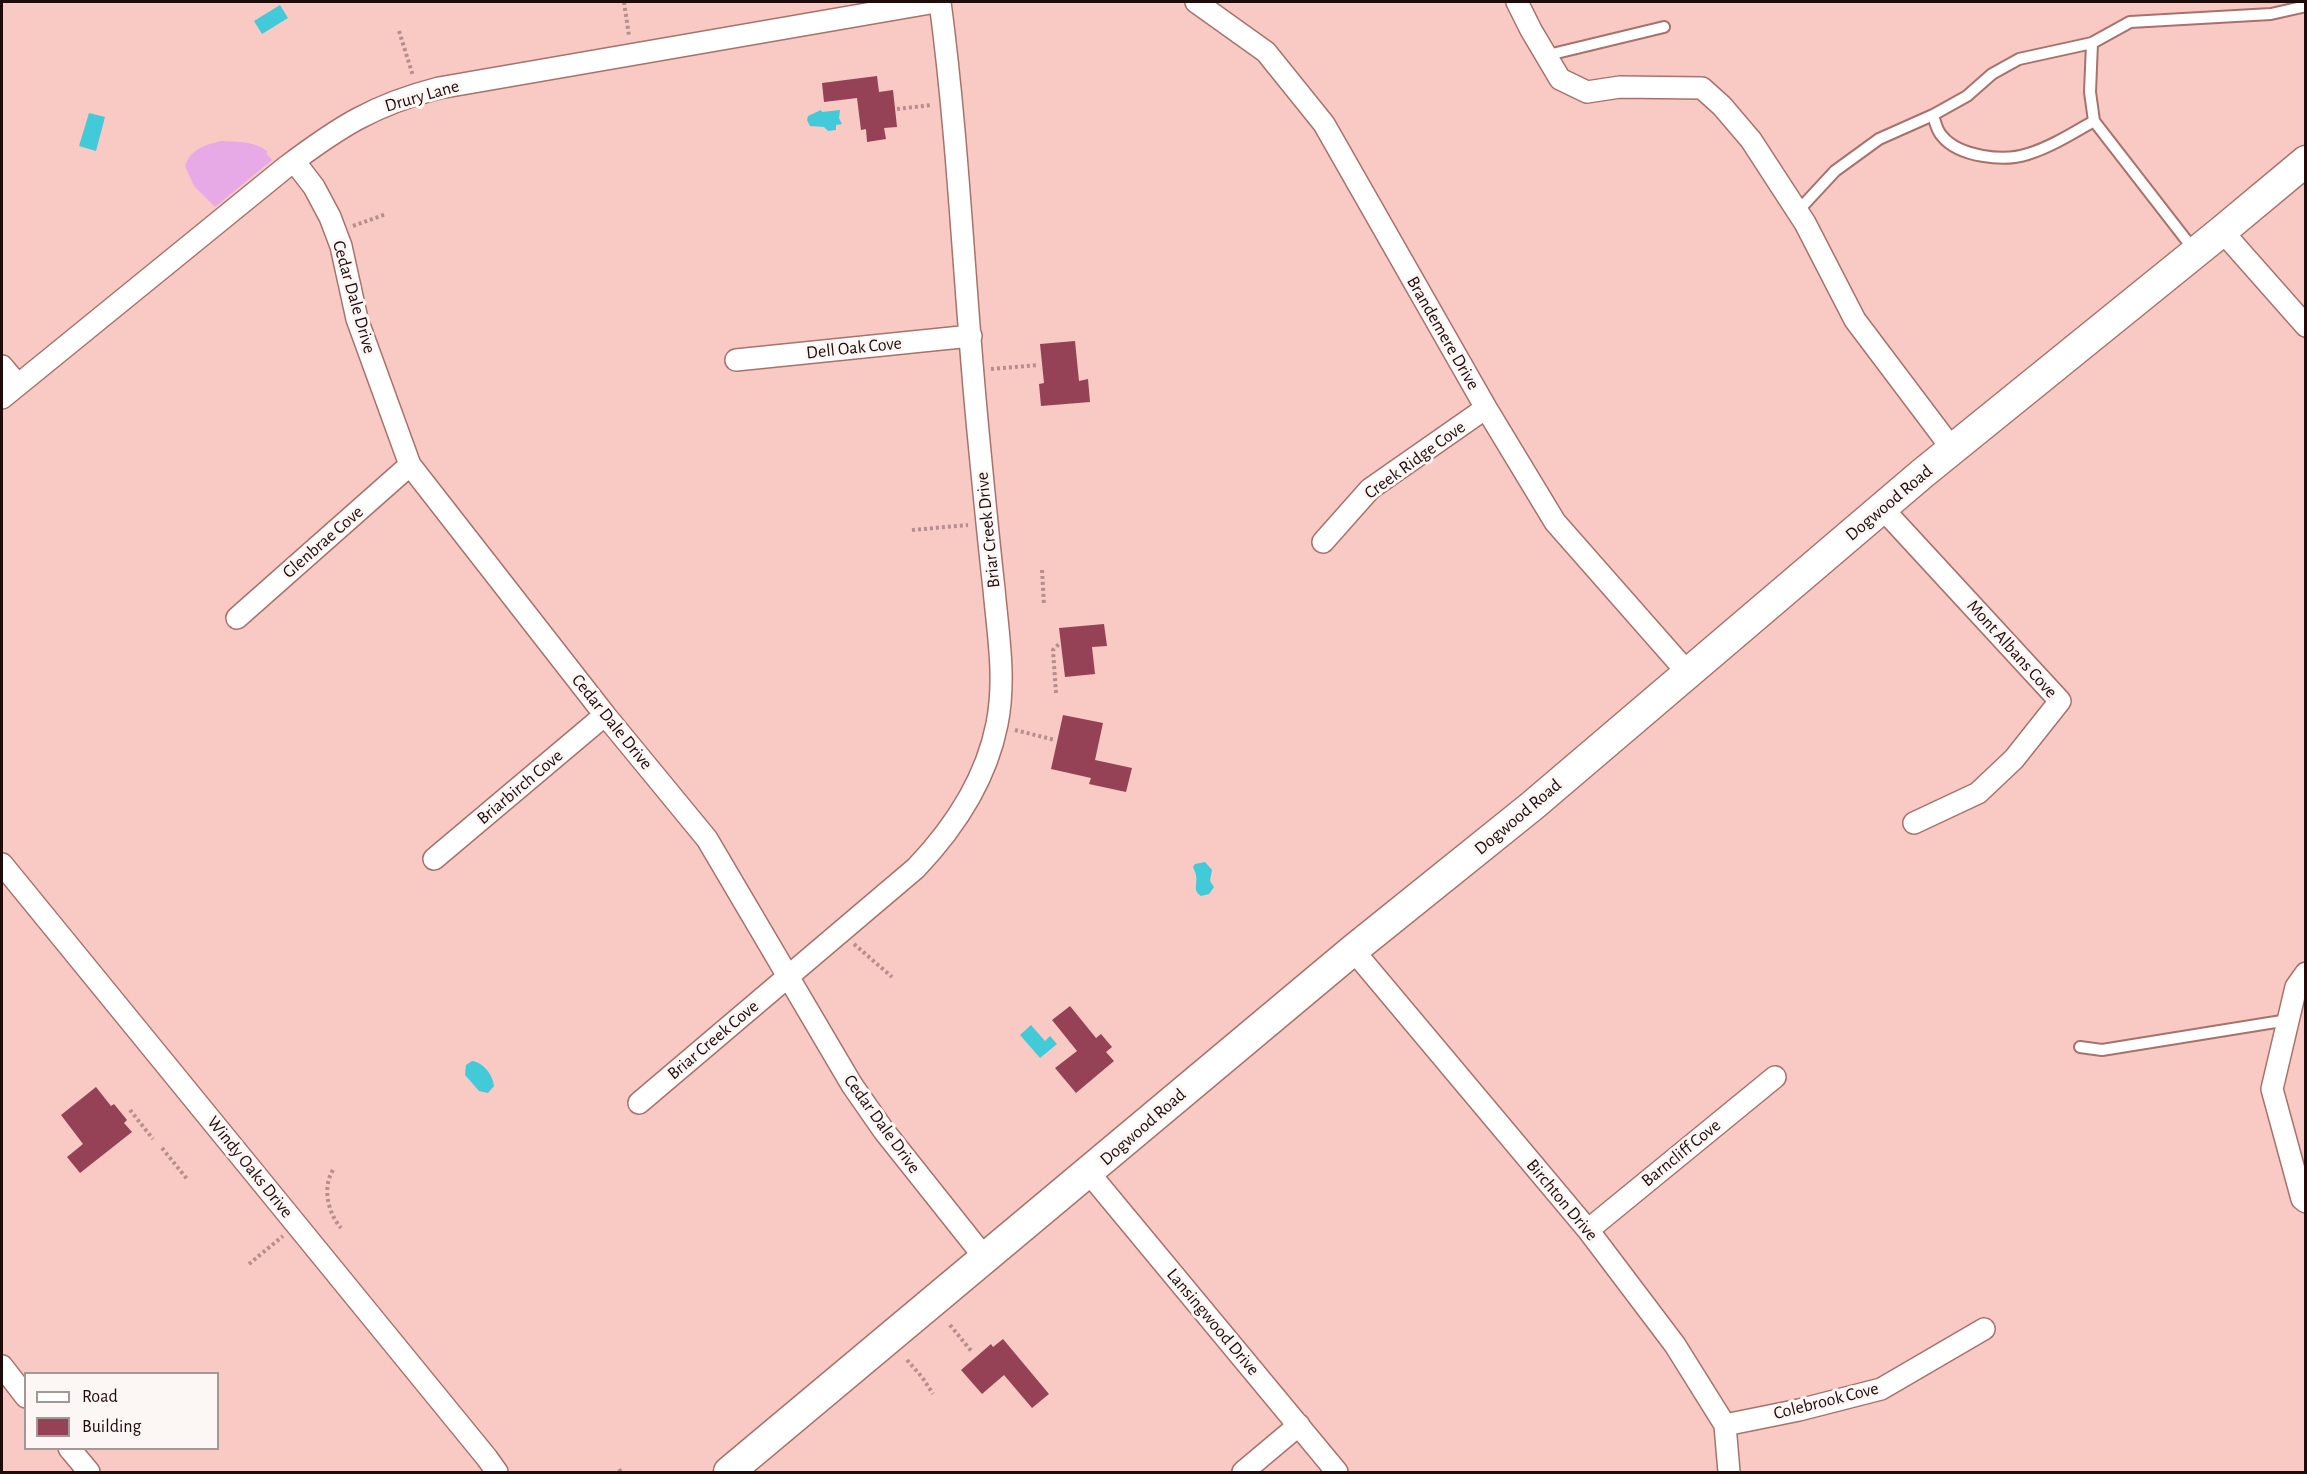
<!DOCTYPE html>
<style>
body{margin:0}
#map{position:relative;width:2307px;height:1474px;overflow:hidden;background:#f9c9c4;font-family:"Alegreya Sans",sans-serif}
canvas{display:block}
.frame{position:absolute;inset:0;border:3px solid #1f0c0a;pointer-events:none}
.legend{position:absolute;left:24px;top:1372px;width:195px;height:78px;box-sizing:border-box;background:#fcf6f5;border:2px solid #a49897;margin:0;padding:8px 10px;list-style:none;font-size:18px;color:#1f0c0a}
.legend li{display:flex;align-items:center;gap:12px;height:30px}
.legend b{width:30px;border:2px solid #a49897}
</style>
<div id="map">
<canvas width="2307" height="1474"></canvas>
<div class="frame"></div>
<ul class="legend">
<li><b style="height:8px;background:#fff"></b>Road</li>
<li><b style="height:16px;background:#954156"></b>Building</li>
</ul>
</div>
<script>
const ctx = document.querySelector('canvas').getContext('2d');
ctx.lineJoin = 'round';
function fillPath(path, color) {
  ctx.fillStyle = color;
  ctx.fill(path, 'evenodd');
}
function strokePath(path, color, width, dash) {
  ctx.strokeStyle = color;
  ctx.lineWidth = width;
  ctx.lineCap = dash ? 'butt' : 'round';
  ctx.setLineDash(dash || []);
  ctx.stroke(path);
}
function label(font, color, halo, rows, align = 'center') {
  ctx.font = font + ' "Alegreya Sans",sans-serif';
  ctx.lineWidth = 6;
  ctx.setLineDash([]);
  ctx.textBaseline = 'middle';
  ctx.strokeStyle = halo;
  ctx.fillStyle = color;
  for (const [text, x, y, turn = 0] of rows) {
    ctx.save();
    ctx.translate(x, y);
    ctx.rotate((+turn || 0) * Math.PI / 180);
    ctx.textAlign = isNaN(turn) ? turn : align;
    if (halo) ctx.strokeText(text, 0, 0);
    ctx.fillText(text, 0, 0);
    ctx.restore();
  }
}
const green = new Path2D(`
 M222,141C237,142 256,141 268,152L266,153L272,160L215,207L194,186L185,166C190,149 207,144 222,141Z`);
const water = new Path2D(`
 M280,5L288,18L262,34L254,21Z
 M821,110L822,112L840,110L839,118L842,124L836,125V130L828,131L824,127L810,126L807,120L808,116Z
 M89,113L105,117L96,151L79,146Z
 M1205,862L1212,870L1210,881L1214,887L1209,894L1201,896C1192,890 1198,884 1196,876C1196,873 1194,870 1193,867L1195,864Z
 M1031,1025L1045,1041L1050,1036L1057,1044L1040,1058L1020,1035Z
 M472,1061C483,1062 493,1075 494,1086L488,1093L479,1091L465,1075L466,1065Z`);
const building = new Path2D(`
 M877,76L879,92L893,90L897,127L884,128L886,139L867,142L866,129L861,130L857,98L824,102L822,83Z
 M1075,341L1079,381L1088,379L1090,402L1041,406L1039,384L1044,383L1040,344Z
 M1104,624L1107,646L1092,647L1095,674L1065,677L1059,628Z
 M1063,715L1103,723L1095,760L1132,768L1126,792L1089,784L1091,778L1051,769Z
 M1070,1006L1096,1038L1101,1034L1112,1047L1106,1052L1114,1061L1076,1093L1055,1068L1077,1051L1052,1020Z
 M96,1087L111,1106L114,1104L127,1120L124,1123L132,1132L80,1173L67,1157L83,1144L61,1115Z
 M1003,1339L1049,1394L1032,1408L1004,1375L982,1394L961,1370L991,1344L993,1347Z`);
const path = new Path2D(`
 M624,2L629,36
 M399,31L413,76
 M897,109L932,105
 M353,226L386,214
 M991,369L1038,365
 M912,530L968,525
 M1042,570L1044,605
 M1056,693L1053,650L1059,644
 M1015,730L1055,740
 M854,944L892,977
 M130,1110L153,1139
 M162,1148L187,1179
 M333,1170C322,1188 328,1213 341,1228
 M249,1264L283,1236
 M950,1325L972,1352
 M907,1360L922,1377L933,1394
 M619,1469L621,1472`);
const lane = new Path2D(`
 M1548,55L1664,27
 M1933,115C1935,122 1937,131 1942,136C1959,157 2004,162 2028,154C2051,147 2073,133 2094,121
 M1797,212L1835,171L1879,139L1933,115L1967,96L1992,74L2019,59L2092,43
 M2194,250L2094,121L2090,92L2092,43L2130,22L2271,14L2306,6
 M2080,1047L2102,1050L2288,1020`);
const street = new Path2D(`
 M1196,2L1266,52L1324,124L1486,408L1555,522L1687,672
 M1517,2L1531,30L1560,79L1587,92L1620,87L1702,88L1722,106L1751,140L1805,223L1855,320L1953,450
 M294,161L314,187L330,217L341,246L357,319L410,465L605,715L707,839L852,1085L884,1131L985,1258
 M2222,231L2306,326
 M736,360L971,336
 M2,366L18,385
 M2,398L286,167C339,127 373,105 439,88L936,2
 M1882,508L2060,701L2014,759L1978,793L1914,823
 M1323,542L1370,489L1486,408
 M237,618L410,465
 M434,859L605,715
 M2,864L487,1458L497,1472
 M1353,950L1588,1230L1675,1345L1725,1425L1729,1472
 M2306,973L2296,987L2272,1089L2302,1199L2306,1202
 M639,1103L916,868C955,827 986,780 997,724C1006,679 998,634 994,589C988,536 983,483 978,431C964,288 959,144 940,2
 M1089,1173L1337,1472
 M1588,1230L1775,1077
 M2,1366L26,1397
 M1725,1425L1799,1410L1881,1389L1984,1329
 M69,1448L89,1472
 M1243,1472L1299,1425`);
const secondary = new Path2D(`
 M729,1472L1353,950L1532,806L1923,473L2222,231L2306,161`);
const streetNames = [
 ["Drury Lane",422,96,-16],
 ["Cedar Dale Drive",354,297,74],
 ["Brandemere Drive",1443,333,60],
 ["Dell Oak Cove",854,348,-6],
 ["Creek Ridge Cove",1415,460,-36],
 ["Dogwood Road",1889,503,-40],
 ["Briar Creek Drive",988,530,-96],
 ["Glenbrae Cove",323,542,-41],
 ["Mont Albans Cove",2012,649,48],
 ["Cedar Dale Drive",612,722,51],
 ["Briarbirch Cove",520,787,-40],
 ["Dogwood Road",1518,817,-40],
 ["Briar Creek Cove",713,1040,-40],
 ["Cedar Dale Drive",882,1124,54],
 ["Dogwood Road",1143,1127,-41],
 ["Barncliff Cove",1681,1153,-39],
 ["Windy Oaks Drive",250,1167,51],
 ["Birchton Drive",1562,1200,50],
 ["Lansingwood Drive",1213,1322,50],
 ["Colebrook Cove",1826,1401,-14]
];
fillPath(green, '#e7aae7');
fillPath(water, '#43cad9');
fillPath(building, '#954156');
strokePath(lane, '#a8726c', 14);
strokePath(street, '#a8726c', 24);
strokePath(secondary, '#a8726c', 33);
strokePath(path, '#b68f8b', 4, [3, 3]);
strokePath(lane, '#fff', 10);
strokePath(street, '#fff', 21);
strokePath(secondary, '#fff', 30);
label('18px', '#1f0c0a', '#fcf6f5', streetNames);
</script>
